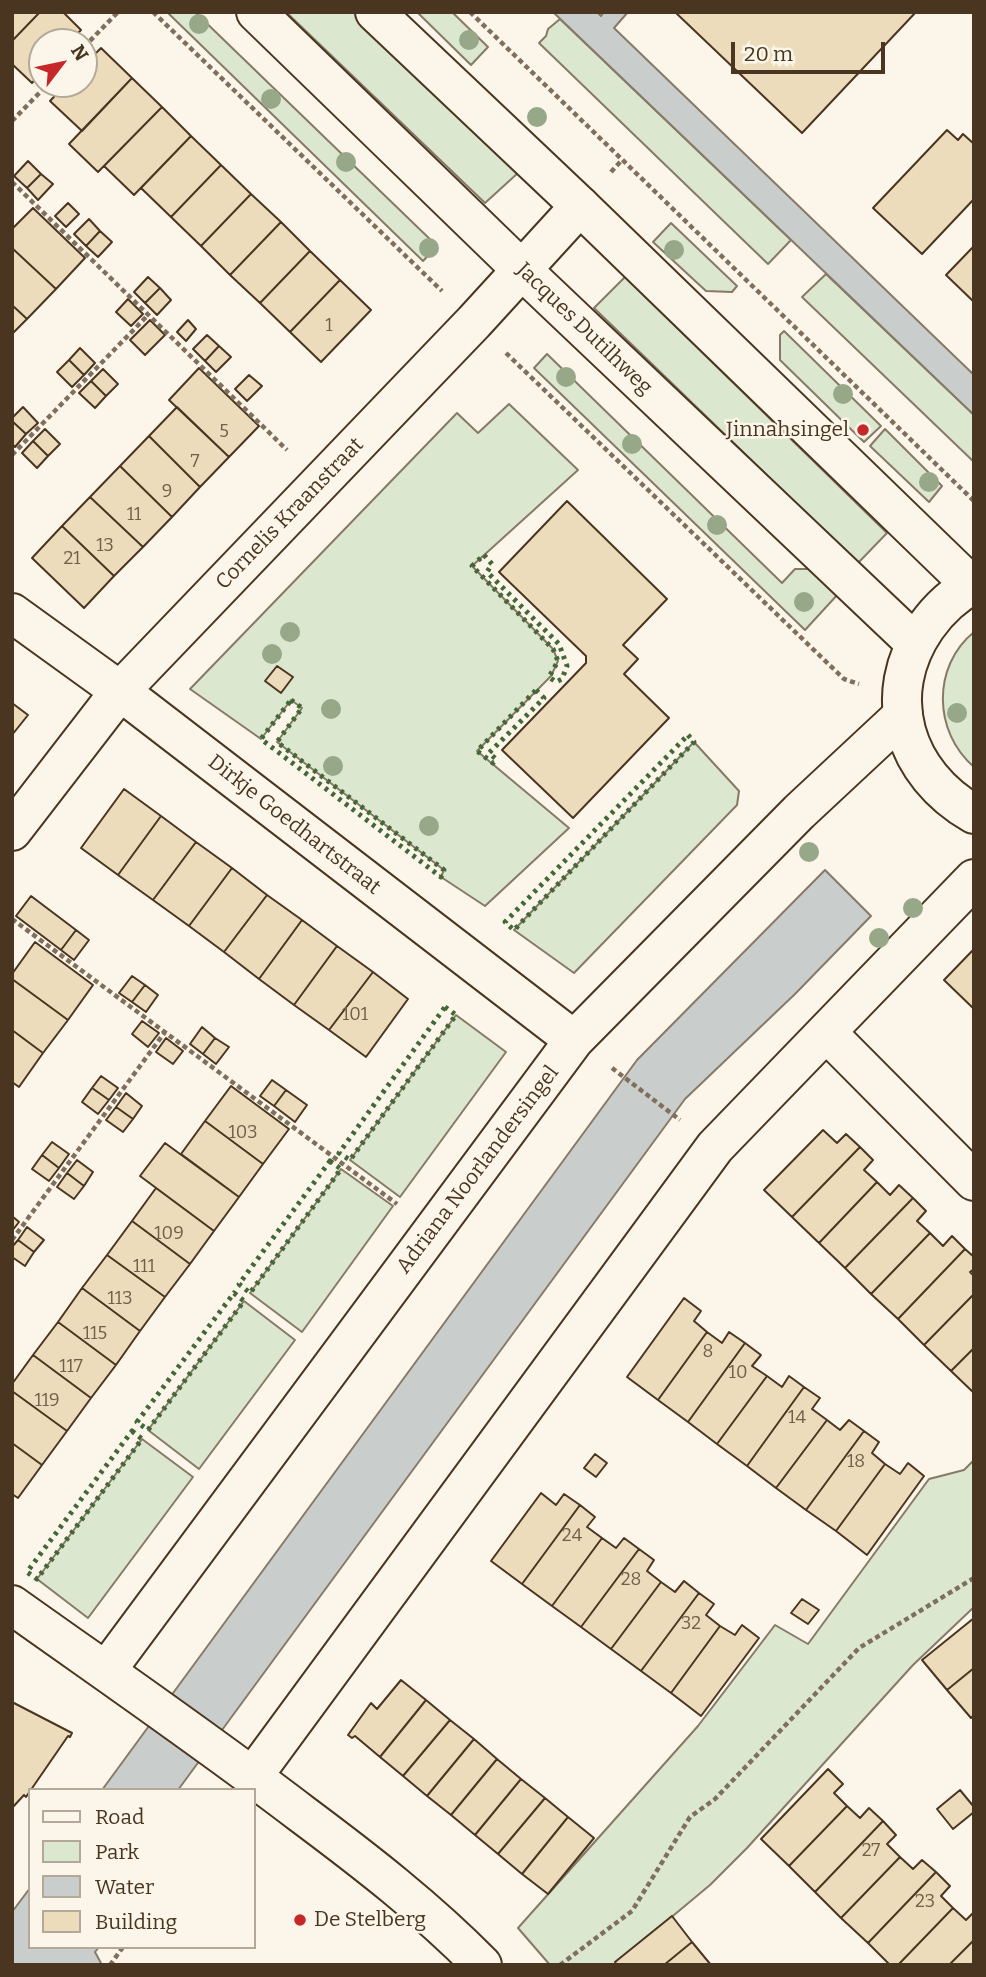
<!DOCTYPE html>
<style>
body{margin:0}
#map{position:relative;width:986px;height:1977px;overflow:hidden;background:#fbf6e9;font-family:Bitter,serif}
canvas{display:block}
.frame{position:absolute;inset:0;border:14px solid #4a3520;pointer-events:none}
.legend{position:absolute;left:28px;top:1788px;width:228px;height:161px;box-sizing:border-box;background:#fbf6e9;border:2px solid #b4a999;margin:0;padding:9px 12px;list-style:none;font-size:21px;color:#4a3520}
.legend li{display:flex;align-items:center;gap:14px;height:35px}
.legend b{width:35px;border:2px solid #b4a999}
.north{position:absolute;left:28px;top:28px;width:70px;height:70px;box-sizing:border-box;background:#fbf6e9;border:2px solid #b4a999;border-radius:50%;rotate:58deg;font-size:19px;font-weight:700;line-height:28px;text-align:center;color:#4a3520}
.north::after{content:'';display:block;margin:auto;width:24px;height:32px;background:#c62828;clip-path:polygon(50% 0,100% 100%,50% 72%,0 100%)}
.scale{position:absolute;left:731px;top:42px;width:154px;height:32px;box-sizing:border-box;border:4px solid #4a3520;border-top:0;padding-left:9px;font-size:21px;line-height:24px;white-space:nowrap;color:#4a3520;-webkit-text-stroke:5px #fbf6e9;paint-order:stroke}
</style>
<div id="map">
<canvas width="986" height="1977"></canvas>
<div class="frame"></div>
<ul class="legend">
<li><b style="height:9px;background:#fbf6e9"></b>Road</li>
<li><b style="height:19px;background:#dce7d0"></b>Park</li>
<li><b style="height:19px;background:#c9cecd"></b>Water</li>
<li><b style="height:19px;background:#ecdcbc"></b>Building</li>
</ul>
<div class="north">N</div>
<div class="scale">20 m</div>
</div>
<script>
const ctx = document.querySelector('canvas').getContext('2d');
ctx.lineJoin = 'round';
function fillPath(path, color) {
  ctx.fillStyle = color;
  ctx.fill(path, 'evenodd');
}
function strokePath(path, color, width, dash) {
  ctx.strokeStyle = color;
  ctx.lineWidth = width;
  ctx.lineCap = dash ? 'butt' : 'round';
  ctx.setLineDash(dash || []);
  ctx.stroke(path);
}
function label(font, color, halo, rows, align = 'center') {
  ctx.font = font + ' Bitter,serif';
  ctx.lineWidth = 5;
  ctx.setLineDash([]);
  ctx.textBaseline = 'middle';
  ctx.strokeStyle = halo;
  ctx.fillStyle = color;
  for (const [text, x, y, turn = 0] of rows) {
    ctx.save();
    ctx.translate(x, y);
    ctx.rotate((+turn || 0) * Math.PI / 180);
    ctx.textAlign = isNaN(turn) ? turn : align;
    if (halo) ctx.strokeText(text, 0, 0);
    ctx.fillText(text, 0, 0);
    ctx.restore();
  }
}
const green = new Path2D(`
 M167,12H195L437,246L423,261Z
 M286,12H353L519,172L485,203Z
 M417,12H452L488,47L471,65Z
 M560,19L791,240L768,264L539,43L546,36L548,29Z
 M671,223L737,286L732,292L706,291L653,242Z
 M826,274L974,415V462L802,297Z
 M625,277L887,533L858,563L594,308Z
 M784,331L881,426L864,442L780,360V335Z
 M547,354L782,583L795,569H814L839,593L805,630L534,368Z
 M509,404L578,470L472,566L553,649L558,661L551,676L477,751L569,828L485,906L441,877L444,870L277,742L302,708L291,700L261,739L190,689L457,413L478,433Z
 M885,429L942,486L929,502L870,446Z
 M974,632V767C933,732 932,666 974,632Z
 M694,742L739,791L737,805L574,973L514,930Z
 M456,1015L506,1052L400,1197L350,1160Z
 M341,1169L393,1206L302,1332L250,1293Z
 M244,1301L295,1340L199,1469L148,1430Z
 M142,1439L193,1477L88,1618L37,1579Z
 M974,1460V1607L913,1665L747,1848L710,1885L614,1965H550L518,1928L698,1726L775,1625L808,1644L929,1479L964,1470Z`);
const water = new Path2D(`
 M553,12H597L601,16L604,12H628L614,28L974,375V415Z
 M825,870L871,916L795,994L685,1099L178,1790H102L637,1060Z
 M30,1888V1947H99L95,1952L102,1965H12V1912Z`);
const building = new Path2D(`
 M12,12H40L12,41Z
 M40,12H63L81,30L70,42H42V72L32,83L12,64V41Z
 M675,12H916L802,133Z
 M101,48L132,78L82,131L50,101L66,84H84V65Z
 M132,78L162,107L98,172L69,144Z
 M162,107L191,136L134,195L104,166Z
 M947,130L958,140L963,134L974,144V199L922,254L873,208Z
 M191,136L221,165L171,217L141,188Z
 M28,161L41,174L27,188L14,176Z
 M221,165L251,194L201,246L171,217Z
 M41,174L53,184L38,200L27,188Z
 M251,194L281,222L230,275L201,246Z
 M68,203L79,214L66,227L55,216Z
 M33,208L85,258L56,289L12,248V229Z
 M89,219L100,231L86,246L74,234Z
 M281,222L310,251L260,303L230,275Z
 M100,231L112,242L98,257L86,246Z
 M974,246V302L946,275Z
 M12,248L56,289L27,319L12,305Z
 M310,251L340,280L290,332L260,303Z
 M148,277L160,288L145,303L134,292Z
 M340,280L371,310L321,362L290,332Z
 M160,288L171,300L157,315L145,303Z
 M128,299L143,314L131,326L116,312Z
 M12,305L27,319L12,334Z
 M150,320L165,335L145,355L130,340Z
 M188,320L196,329L186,341L177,332Z
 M207,335L219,346L205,361L193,349Z
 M219,346L231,357L216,372L205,361Z
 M80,348L95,363L84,375L69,360Z
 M69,360L84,375L72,387L57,372Z
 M199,368L259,426L229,457L169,400Z
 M103,369L118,384L106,396L91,381Z
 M249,375L262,386L247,401L235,389Z
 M91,381L106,396L95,408L79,393Z
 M23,407L38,423L26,434L12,421V418Z
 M177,407L229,457L200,487L149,436Z
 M12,421L26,434L15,447L12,444Z
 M45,429L60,444L48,456L33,441Z
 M149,436L200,487L172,517L120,466Z
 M33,441L48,456L37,468L22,453Z
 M120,466L172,517L143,547L90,497Z
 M90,497L143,547L114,576L62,526Z
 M567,501L667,599L623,645L638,659L624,674L669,718L573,818L502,750L586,663V656L499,572Z
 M62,526L114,576L84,608L32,558Z
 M277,666L293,677L281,693L265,681Z
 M12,703L28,715L12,735Z
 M124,789L161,816L118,875L81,848Z
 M161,816L196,842L153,900L118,875Z
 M196,842L232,868L189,926L153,900Z
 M232,868L267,895L224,952L189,926Z
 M267,895L302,920L259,979L224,952Z
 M31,896L76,930L61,950L16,916Z
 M302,920L337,946L294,1005L259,979Z
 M76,930L89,940L74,960L61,950Z
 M35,942L93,985L68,1020L12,979V974Z
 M337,946L373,972L329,1030L294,1005Z
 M974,949V1009L944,980Z
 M373,972L408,999L366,1057L329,1030Z
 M132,976L145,985L132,1002L119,993Z
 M12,979L68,1020L43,1053L12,1030Z
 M145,985L158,995L146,1012L132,1002Z
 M142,1021L159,1033L148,1047L132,1034Z
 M202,1027L215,1038L203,1054L190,1044Z
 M12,1030L43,1053L19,1087L12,1082Z
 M166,1038L183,1051L173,1064L156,1052Z
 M215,1038L229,1047L216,1064L203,1054Z
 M101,1076L118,1088L109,1100L92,1088Z
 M272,1080L286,1090L274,1106L260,1096Z
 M231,1086L289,1129L263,1164L205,1121Z
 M92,1088L109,1100L98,1114L82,1102Z
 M286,1090L307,1105L295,1122L274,1106Z
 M126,1093L142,1106L133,1119L116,1107Z
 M116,1107L133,1119L123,1132L106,1120Z
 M205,1121L263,1164L239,1197L181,1154Z
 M823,1130L837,1143L846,1134L860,1147L792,1217L764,1190Z
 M52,1142L69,1154L59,1168L42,1155Z
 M165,1143L239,1197L214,1231L140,1176Z
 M860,1147L873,1160L864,1170L877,1182L819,1243L792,1217Z
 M42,1155L59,1168L49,1181L32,1169Z
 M77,1160L93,1172L84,1186L67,1173Z
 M67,1173L84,1186L74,1199L57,1187Z
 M877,1182L890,1195L899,1185L913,1198L845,1268L819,1243Z
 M156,1188L214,1231L190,1264L132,1221Z
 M913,1198L926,1211L917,1221L930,1233L871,1294L845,1268Z
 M12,1216L19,1222L12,1231Z
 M132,1221L190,1264L165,1297L107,1255Z
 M27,1227L44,1240L34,1252L18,1240Z
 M930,1233L943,1246L952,1236L965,1249L898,1319L871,1294Z
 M18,1240L34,1252L25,1266L12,1257V1247Z
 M965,1249L974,1257V1269L970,1272L974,1276V1294L924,1345L898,1319Z
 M107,1255L165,1297L140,1331L82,1288Z
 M82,1288L140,1331L116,1365L58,1322Z
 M974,1294V1348L951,1371L924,1345Z
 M684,1298L701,1311L694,1321L707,1332L658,1400L627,1377Z
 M58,1322L116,1365L91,1398L33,1355Z
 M707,1332L722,1343L729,1332L745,1343L688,1422L658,1400Z
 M745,1343L761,1355L752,1366L767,1376L717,1444L688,1422Z
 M974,1348V1393L951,1371Z
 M33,1355L91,1398L67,1431L12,1391V1384Z
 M767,1376L782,1387L789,1376L804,1387L747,1466L717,1444Z
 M804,1387L820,1398L812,1409L827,1420L776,1488L747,1466Z
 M12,1391L67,1431L42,1465L12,1443Z
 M827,1420L840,1430L849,1420L864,1431L806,1510L776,1488Z
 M864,1431L879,1442L872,1453L885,1464L836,1531L806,1510Z
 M12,1443L42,1465L18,1498L12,1494Z
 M595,1454L607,1463L596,1477L584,1468Z
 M908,1463L924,1476L867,1555L836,1531L885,1464L900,1474Z
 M541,1493L556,1505L564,1494L580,1505L522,1584L491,1561Z
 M580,1505L595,1517L587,1527L602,1538L552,1606L522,1584Z
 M602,1538L616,1548L624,1538L639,1549L581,1627L552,1606Z
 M639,1549L654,1560L647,1571L661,1582L611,1649L581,1627Z
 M684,1581L699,1593L641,1671L611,1649L661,1582L675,1592Z
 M699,1593L714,1604L706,1615L720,1626L671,1693L641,1671Z
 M802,1599L819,1610L808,1624L791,1613Z
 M974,1618V1668L947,1690L922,1660Z
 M742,1625L759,1638L701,1716L671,1693L720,1626L735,1635Z
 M974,1668V1715L971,1718L947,1690Z
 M401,1680L426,1700L380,1757L355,1736L352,1738L348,1735L371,1703L377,1709Z
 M426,1700L450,1720L403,1776L380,1757Z
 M12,1702L72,1733L70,1737L68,1736L26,1797L24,1795L12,1808Z
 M450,1720L474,1739L427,1796L403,1776Z
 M474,1739L497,1759L451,1815L427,1796Z
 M497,1759L521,1779L475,1835L451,1815Z
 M828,1769L843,1784L834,1793L847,1806L789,1866L761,1839Z
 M521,1779L545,1798L498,1854L475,1835Z
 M960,1790L974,1807V1812L953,1829L937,1809Z
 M545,1798L568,1817L522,1874L498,1854Z
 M847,1806L860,1818L869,1808L883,1821L815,1892L789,1866Z
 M568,1817L594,1838L548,1894L522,1874Z
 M883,1821L896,1835L887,1844L900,1857L841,1918L815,1892Z
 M900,1857L913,1869L922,1860L936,1872L868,1943L841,1918Z
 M936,1872L950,1886L941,1896L953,1908L898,1965H890L868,1943Z
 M953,1908L966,1920L974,1912V1940L949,1965H898Z
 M672,1916L692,1942L664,1965H617L615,1962Z
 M974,1940V1965H949Z
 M692,1942L711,1965H664Z`);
const path = new Path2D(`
 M153,12L442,291
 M470,12L974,501
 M84,47L118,12
 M12,121L48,84
 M611,172L622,160
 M12,182L287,450
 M506,353L844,679L859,684
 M12,455L148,315
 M12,919L397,1204
 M612,1068L680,1120
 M12,1240L165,1032
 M110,1965L123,1947
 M560,1965L632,1911L690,1817L715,1799L859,1648L974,1578`);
const minor = new Path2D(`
 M12,613L120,691L574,1040
 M12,831L120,691L474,322L580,206
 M827,1033L974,1181
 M12,1605C109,1674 208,1742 302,1814C365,1861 427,1909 482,1965
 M106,1671L574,1040L799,812L903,715
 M253,1776L715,1147L974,879`);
const major = new Path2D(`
 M256,12L522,270L915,643
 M375,12L580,206L971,585
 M974,584C955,594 938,610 926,627C879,695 904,774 974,814`);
const hedge = new Path2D(`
 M484,555L492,564L487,572L559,644L567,666L562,679L556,682L549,677L558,661L553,649L472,566Z
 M536,690L544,698L489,753L496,759L493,763L477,751Z
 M291,700L302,708L277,742L444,870L441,877L261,739Z
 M688,735L694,742L514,930L505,922Z
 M445,1007L456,1015L350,1160L339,1153Z
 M330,1161L341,1169L250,1293L239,1284Z
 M234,1293L244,1301L148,1430L137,1422Z
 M132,1431L142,1439L37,1579L27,1572Z`);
const trees = [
 [199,24],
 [469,40],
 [271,99],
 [537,117],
 [346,162],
 [429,248],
 [674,250],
 [566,377],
 [843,394],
 [632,444],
 [929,482],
 [717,525],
 [804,602],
 [290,632],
 [272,654],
 [331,709],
 [957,713],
 [333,766],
 [429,826],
 [809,852],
 [913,908],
 [879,938]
];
const markers = [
 [863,430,7,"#c62828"],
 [300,1920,7,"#c62828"]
];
const numberNames = [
 ["1",329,326],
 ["5",224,432],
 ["7",195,462],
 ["9",167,492],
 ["11",134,515],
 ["13",105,546],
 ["21",72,559],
 ["101",355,1015],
 ["103",243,1133],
 ["109",169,1234],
 ["111",144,1267],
 ["113",120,1299],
 ["115",95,1334],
 ["8",708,1352],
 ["117",71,1367],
 ["10",738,1373],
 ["119",47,1401],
 ["14",797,1418],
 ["18",856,1462],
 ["24",572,1536],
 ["28",631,1580],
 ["32",691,1624],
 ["27",871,1851],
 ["23",925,1902]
];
const streetNames = [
 ["Jacques Dutilhweg",584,329,44],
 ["Cornelis Kraanstraat",290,514,-46],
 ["Dirkje Goedhartstraat",294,825,38],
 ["Adriana Noorlandersingel",478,1170,-53]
];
const poiNames = [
 ["Jinnahsingel",849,430],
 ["De Stelberg",314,1920,"left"]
];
fillPath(green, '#dce7d0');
strokePath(green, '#887966', 2);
fillPath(water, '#c9cecd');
strokePath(water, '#887966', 2);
fillPath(building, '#ecdcbc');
strokePath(building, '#4a3520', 2);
strokePath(minor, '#4a3520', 42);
strokePath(major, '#4a3520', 42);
strokePath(path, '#7f6f5c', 4.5, [5, 3.5]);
strokePath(minor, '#fbf6e9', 38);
strokePath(major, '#fbf6e9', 38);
strokePath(hedge, '#436837', 5, [3.5, 5]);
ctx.fillStyle = '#96a887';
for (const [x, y] of trees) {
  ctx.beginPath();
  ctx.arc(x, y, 10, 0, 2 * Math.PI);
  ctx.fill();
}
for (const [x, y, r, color] of markers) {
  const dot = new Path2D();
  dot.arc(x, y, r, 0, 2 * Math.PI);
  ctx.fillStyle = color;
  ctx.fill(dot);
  strokePath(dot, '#fbf6e9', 2.5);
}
label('18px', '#725f47', null, numberNames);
label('21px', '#4a3520', '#fbf6e9', streetNames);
label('21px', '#4a3520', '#fbf6e9', poiNames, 'right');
</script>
